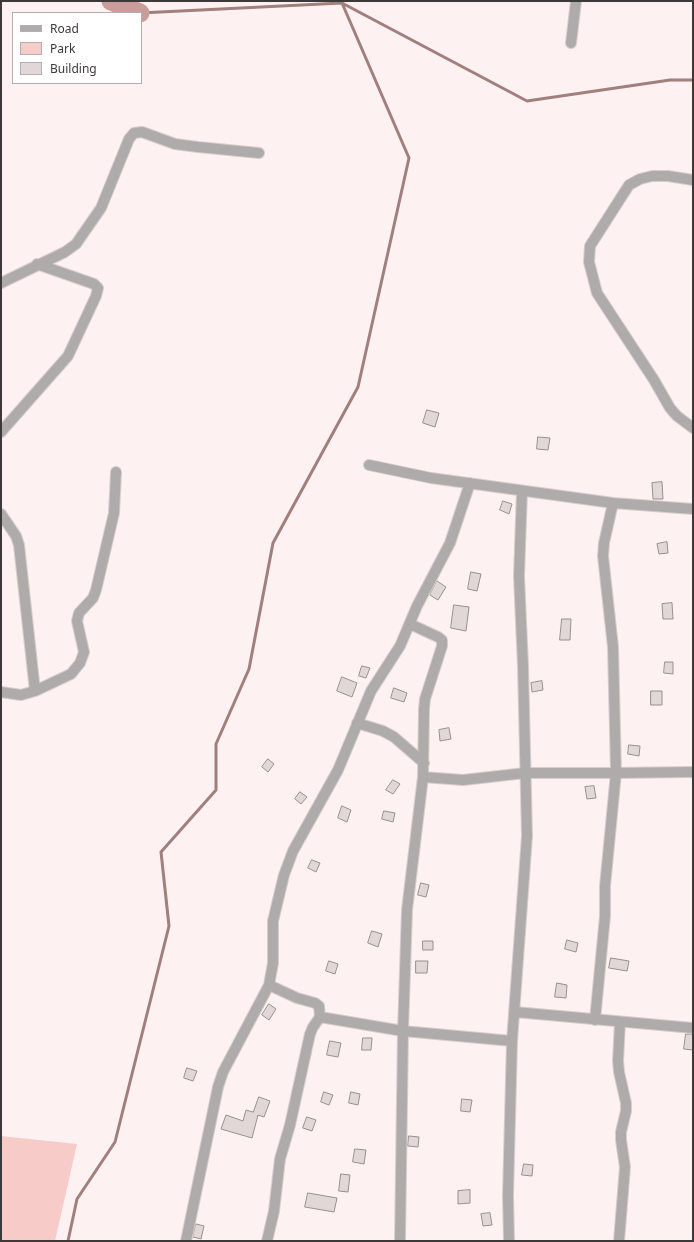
<!DOCTYPE html>
<style>
body{margin:0}
#map{position:relative;width:694px;height:1242px;overflow:hidden;background:#fdf2f1;font-family:"Noto Sans",sans-serif}
canvas{display:block}
.frame{position:absolute;inset:0;border:2px solid #3d3939;pointer-events:none}
.legend{position:absolute;left:12px;top:12px;width:130px;height:72px;box-sizing:border-box;background:#fff;border:1px solid #b1b0b0;margin:0;padding:5px 7px;list-style:none;font-size:12px;color:#3d3939}
.legend li{display:flex;align-items:center;gap:8px;height:20px}
.legend b{width:20px;border:1px solid #b1b0b0}
</style>
<div id="map">
<canvas width="694" height="1242"></canvas>
<div class="frame"></div>
<ul class="legend">
<li><b style="height:5px;background:#afabaa"></b>Road</li>
<li><b style="height:11px;background:#f6cbc8"></b>Park</li>
<li><b style="height:11px;background:#e1d7d6"></b>Building</li>
</ul>
</div>
<script>
const ctx = document.querySelector('canvas').getContext('2d');
ctx.lineJoin = 'round';
function fillPath(path, color) {
  ctx.fillStyle = color;
  ctx.fill(path, 'evenodd');
}
function strokePath(path, color, width, dash) {
  ctx.strokeStyle = color;
  ctx.lineWidth = width;
  ctx.lineCap = dash ? 'butt' : 'round';
  ctx.setLineDash(dash || []);
  ctx.stroke(path);
}
const green = new Path2D(`
 M1,1136L77,1144L55,1241H1Z`);
const stream = new Path2D(`
 M140,13L342,3L527,101L670,80H693
 M68,1241L77,1199L115,1142L169,926L161,852L216,790V744L249,669L273,543L358,387L409,158L342,3`);
const river = new Path2D(`
 M111,1L140,13`);
const building = new Path2D(`
 M427,410L439,413L435,427L423,423Z
 M538,437L550,438L548,450L537,449Z
 M662,482L663,499H653L652,483Z
 M503,501L512,504L509,514L500,510Z
 M667,542L668,553L659,554L657,544Z
 M471,572L481,574L477,591L468,589Z
 M437,581L446,587L438,600L430,595Z
 M672,603L673,619H663L662,604Z
 M454,605L469,607L466,631L451,628Z
 M562,619H571L570,640H560Z
 M665,662H673V674L664,673Z
 M362,666L370,668L366,678L359,676Z
 M342,677L357,683L352,697L337,691Z
 M542,681L543,690L532,692L531,683Z
 M394,688L407,693L404,702L391,698Z
 M651,691H662V705H651Z
 M449,728L451,739L440,741L439,730Z
 M629,745L640,746L639,756L628,754Z
 M268,759L274,764L268,772L262,767Z
 M393,780L400,784L393,794L386,790Z
 M594,786L596,798L587,799L585,787Z
 M300,792L307,797L301,804L295,799Z
 M342,806L351,810L347,822L338,818Z
 M384,811L395,813L393,822L382,819Z
 M312,860L320,863L316,872L308,868Z
 M421,883L429,885L426,897L418,895Z
 M372,931L382,934L378,947L368,943Z
 M567,940L578,943L576,952L565,949Z
 M423,941H433V950H423Z
 M611,958L629,961L627,971L609,968Z
 M329,961L338,964L335,974L326,971Z
 M416,961H428L427,973H416Z
 M557,983L567,985L566,998L555,997Z
 M269,1004L276,1009L269,1020L262,1015Z
 M686,1034H693V1050L684,1049Z
 M363,1038H372L371,1050H362Z
 M330,1041L341,1043L338,1057L327,1055Z
 M187,1068L197,1071L193,1081L184,1078Z
 M324,1092L333,1095L329,1105L321,1102Z
 M351,1092L360,1094L358,1105L349,1103Z
 M259,1097L270,1101L264,1117L258,1115L252,1138L221,1129L226,1115L243,1121L246,1110L253,1112Z
 M462,1099L472,1100L470,1112L461,1111Z
 M307,1117L316,1120L312,1131L303,1128Z
 M409,1136L419,1137L418,1147L408,1146Z
 M355,1149L366,1150L364,1164L353,1162Z
 M524,1164L533,1165L532,1176L522,1175Z
 M341,1174L350,1175L348,1192L339,1191Z
 M470,1190V1203L458,1204V1191Z
 M308,1193L337,1198L334,1212L305,1207Z
 M490,1213L492,1225L483,1226L481,1214Z
 M196,1224L204,1226L201,1239L193,1237Z`);
const minor = new Path2D(`
 M571,43L576,1
 M693,180L668,176H652L640,179L629,185L590,246L589,262L597,293L654,380L670,408L677,416L693,428
 M1,283L65,252L76,244L101,208L129,139L134,133L142,132L175,144L198,147L259,153
 M1,432L68,356L96,296L98,288L94,284L37,264
 M369,465L431,478L613,503L693,509
 M1,514L16,536L19,545L35,691
 M1,692L21,695L35,691L71,674L80,663L84,652L77,621L79,613L93,598L96,590L114,513L116,472
 M357,723L383,731L394,737L424,763
 M423,777L463,780L525,773H616L693,772
 M515,1012L693,1028
 M320,1017L403,1031L512,1041
 M595,1020L605,916V886L616,773L613,647L603,556L604,543L613,503
 M186,1241L218,1087L223,1072L269,985L273,963V921L284,875L293,851L338,770L371,691L400,646L417,606L450,543L470,483
 M267,1241L274,1211L280,1159L290,1125L310,1034L313,1027L320,1017L319,1006L315,1003L297,998L269,985
 M400,1241L403,1031L407,910L423,777L424,709L425,699L442,646V640L438,637L410,624
 M509,1241L508,1195L512,1041L527,836L523,666L519,576L522,491
 M619,1241L625,1167L621,1140V1132L626,1111V1103L619,1072L618,1061L620,1022`);
fillPath(green, '#f6cbc8');
strokePath(stream, '#a07f7d', 3);
strokePath(river, '#cb9d9a', 19);
fillPath(building, '#e1d7d6');
strokePath(building, '#998f8e', 1);
strokePath(minor, '#d7cdcc', 12);
strokePath(minor, '#afabaa', 10);
</script>
